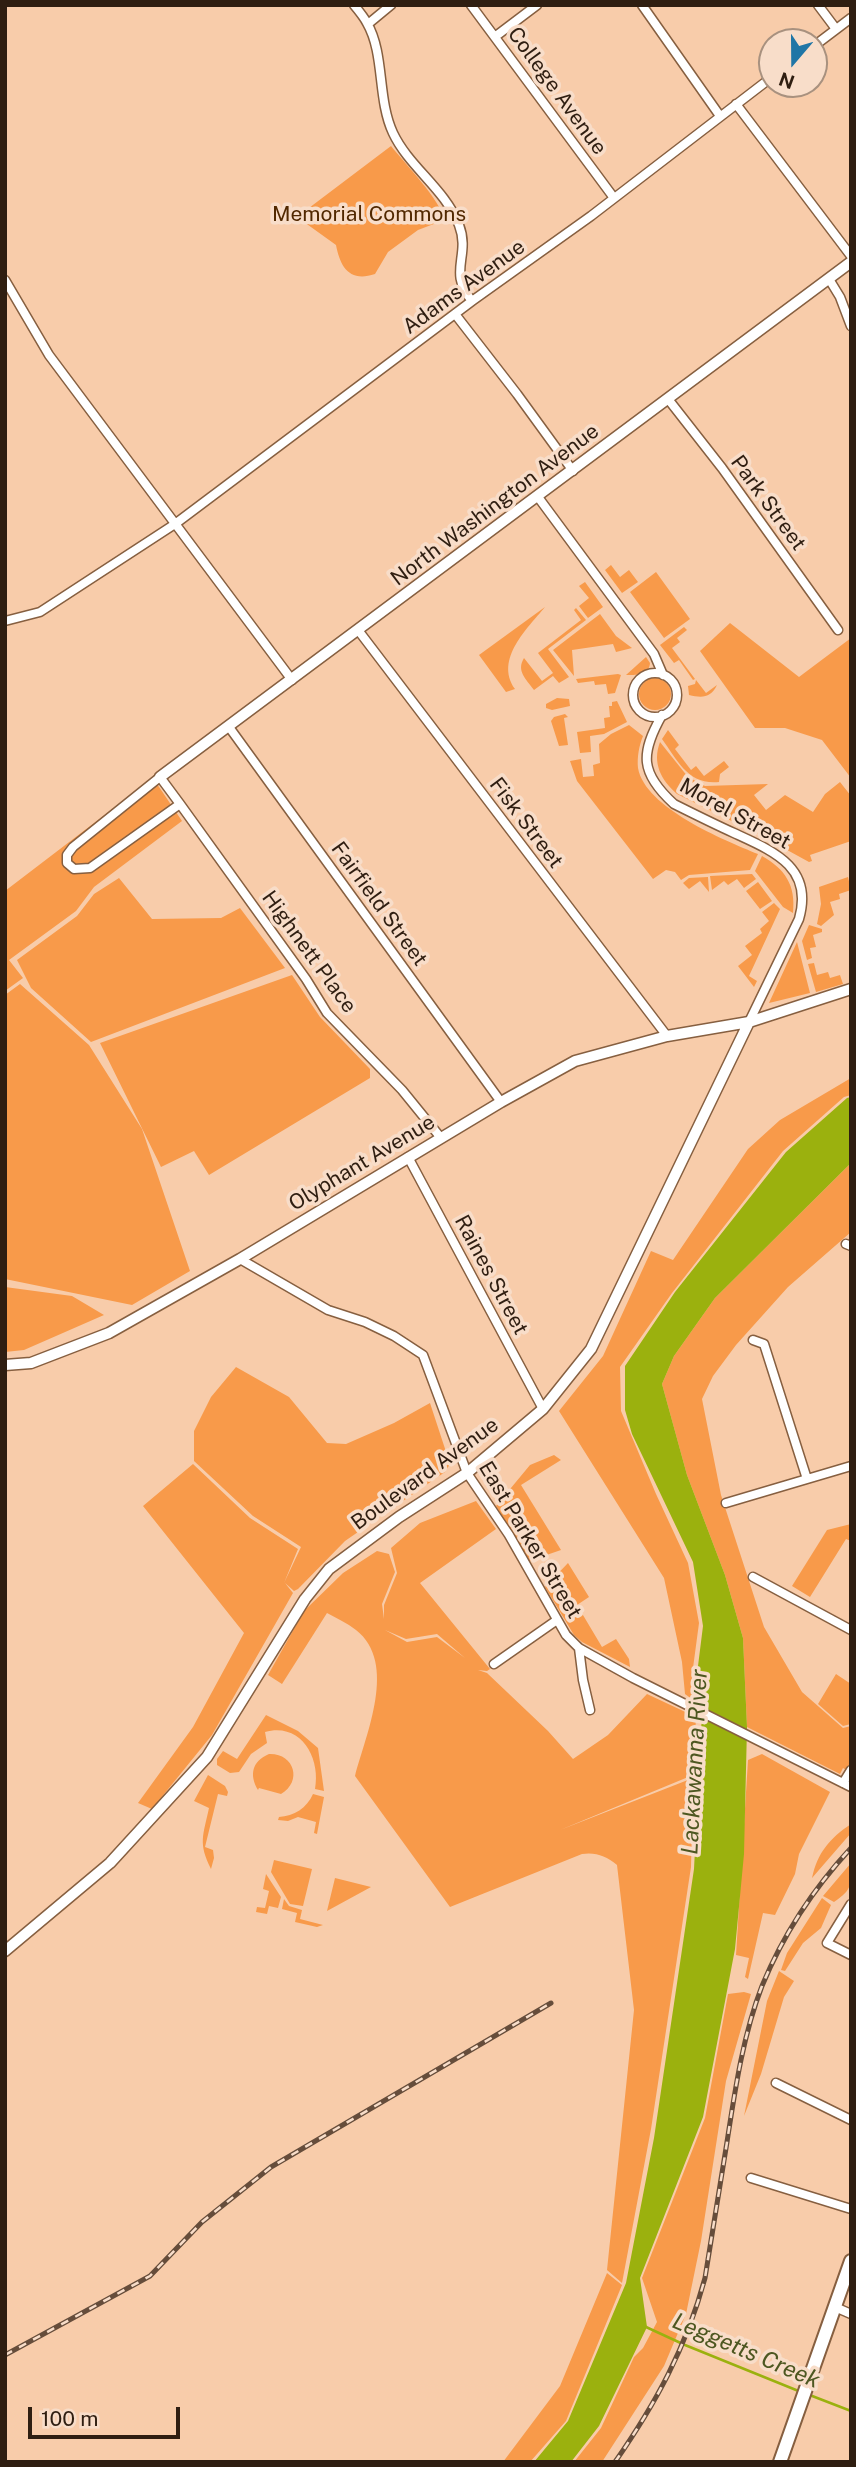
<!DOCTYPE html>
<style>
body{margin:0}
#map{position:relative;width:856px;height:2467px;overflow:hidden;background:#f8ccaa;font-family:"Public Sans",sans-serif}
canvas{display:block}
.frame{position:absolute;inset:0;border:7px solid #2f1e11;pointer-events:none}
.north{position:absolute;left:758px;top:28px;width:70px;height:70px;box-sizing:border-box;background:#f8ddc9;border:2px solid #a8917f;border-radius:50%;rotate:200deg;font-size:19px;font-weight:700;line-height:28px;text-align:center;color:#2f1e11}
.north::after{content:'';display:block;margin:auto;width:24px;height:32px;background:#2076a6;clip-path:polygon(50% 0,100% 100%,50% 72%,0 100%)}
.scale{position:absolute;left:28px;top:2407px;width:152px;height:32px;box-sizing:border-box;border:4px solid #2f1e11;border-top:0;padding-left:9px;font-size:21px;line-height:24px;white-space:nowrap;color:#2f1e11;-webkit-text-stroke:5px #f8ddc9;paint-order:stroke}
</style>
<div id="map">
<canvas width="856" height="2467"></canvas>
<div class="frame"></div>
<div class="north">N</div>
<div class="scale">100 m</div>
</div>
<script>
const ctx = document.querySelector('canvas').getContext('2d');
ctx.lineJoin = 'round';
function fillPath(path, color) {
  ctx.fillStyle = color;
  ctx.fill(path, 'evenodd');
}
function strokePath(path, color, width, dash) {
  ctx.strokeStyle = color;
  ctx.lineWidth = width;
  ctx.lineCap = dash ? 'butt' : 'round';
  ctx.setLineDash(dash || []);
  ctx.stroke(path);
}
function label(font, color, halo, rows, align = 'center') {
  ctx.font = font + ' "Public Sans",sans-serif';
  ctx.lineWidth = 7;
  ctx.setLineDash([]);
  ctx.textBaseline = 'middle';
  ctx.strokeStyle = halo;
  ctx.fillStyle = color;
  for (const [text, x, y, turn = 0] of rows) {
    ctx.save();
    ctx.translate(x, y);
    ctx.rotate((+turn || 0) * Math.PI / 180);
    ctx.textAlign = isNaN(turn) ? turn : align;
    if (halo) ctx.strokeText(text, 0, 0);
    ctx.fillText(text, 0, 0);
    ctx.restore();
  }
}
const green = new Path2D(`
 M391,146C402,160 443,203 443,218L439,222L418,230L388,252L375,274C349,283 340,266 336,245L297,217Z
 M611,565L620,577L629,570L638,582L622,593L605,570Z
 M656,572L690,619L664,638L630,592Z
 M585,582L603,607L588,618L579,606L589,598L579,586Z
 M545,607C528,628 494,659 515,689L506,692L479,655Z
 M576,608L586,620L548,649L569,677L559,683L553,676L534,690C526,679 516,671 524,658L542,681L553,673L538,653L581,620L574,610Z
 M600,614L616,636L632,648L616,652L613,644L572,650L574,676L553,650Z
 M730,623L799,677L851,638V778L822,740L785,728H755L700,651Z
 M684,627L687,630L677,638L680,642L672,648L695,679L693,680L679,660L674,663L660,645Z
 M646,657L650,663C649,676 636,675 626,675Z
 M618,674L621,675L615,693L608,694L606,684L595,685L594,681L578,683L576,679Z
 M639 694a16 16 0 1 1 32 0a16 16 0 1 1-32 0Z
 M696,680L706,693L717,685C711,698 702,698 689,695L688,686L695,684Z
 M557,698L569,699L570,706L552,710L546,708V704Z
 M617,701L627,722L604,734L590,736L591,752L580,753L577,732L605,728L604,718L610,717L609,706H612V702Z
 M565,714L568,717L564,718L568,745L559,746L551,721L554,717Z
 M629,725L643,736C639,746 637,757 638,768C645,808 724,840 758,854L750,870L689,875L681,880L675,872L666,870L653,879L577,781L570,761L581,759L583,777L594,776L593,765L600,763L599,744L611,734Z
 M668,730L679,745L675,749L691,770L696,766L704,776L724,761L729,767L720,774L719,782C688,785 678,761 662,739Z
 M660,742L688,777L705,786L768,784L754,795L766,810L785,795L813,812L825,794L840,782L851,796V841L810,855L812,861L809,862L758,834L677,794C661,780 652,763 660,742Z
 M153,778L182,821L94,887L76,911L9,960L23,978L5,991V891Z
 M762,856C785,869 796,885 793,913L783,907L755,871Z
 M752,874L756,879L744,888L737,879L728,885L724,881L712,890L710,876Z
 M708,877L709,892L700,881L689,889L683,883L689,878Z
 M848,877L851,890L839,894L840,899L830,902L834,915L821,926L817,924L821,904L819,887Z
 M119,878L152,919L221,918L240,908L285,968L91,1042L31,988L17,960L77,916L94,894Z
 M758,882L772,901L760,909L746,891Z
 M774,903L780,909L749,976L757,981L754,987L738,966L752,955L745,946L762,933L760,929L769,921L762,912Z
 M809,925L822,929V932L813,935L816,947L810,948L812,958L807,960L802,941Z
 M797,942L810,993L769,1003Z
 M814,963L817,975L828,972L830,978L840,975L843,984L816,992L808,964Z
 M292,975L320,1017L370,1069V1078L209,1175L194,1151L161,1167L100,1043Z
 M20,984L89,1045L142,1129L190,1271L132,1305L5,1279V995Z
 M851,1078V1095L844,1097L783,1151L672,1293L620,1367L621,1411L656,1494L688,1563L699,1623L693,1668L700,1705L685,1694L682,1662L664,1578L559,1411L603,1356L651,1251L673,1260L748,1149L780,1120Z
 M851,1163V1232L788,1287L736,1345L713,1376L702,1399L721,1495L764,1627L802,1692L843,1728L851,1726V1773L843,1768L840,1774L747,1727L743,1638L725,1575L687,1475L662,1384L674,1356L715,1298Z
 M5,1287L72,1296L104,1315L24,1350L5,1352Z
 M236,1367L289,1397L327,1443L346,1444L394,1423L430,1403L450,1464L445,1472L345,1541L298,1589L294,1591L285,1583L293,1593L212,1735L152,1809L138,1803L193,1727L244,1633L143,1506L193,1464L250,1518L298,1549L284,1583L301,1547L253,1516L194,1461V1431L211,1397Z
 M554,1455L561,1460L521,1485L561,1550L529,1561L496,1506L530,1465Z
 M476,1501L496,1529L420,1583L490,1669L487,1671L478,1670L487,1673L548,1731L573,1759L608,1735L647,1694L696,1717L693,1775L560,1830L693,1778L691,1867L651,2129L622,2283L607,2270L634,2010L617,1865C606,1856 596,1852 582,1854L450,1907L355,1776C366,1734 398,1663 356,1630C347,1623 336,1618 327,1613L282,1684L268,1675L304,1611L343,1573L377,1551L389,1554L395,1572L382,1604L384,1619V1605L397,1573L391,1548L420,1523ZM385,1630L406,1639L437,1634L465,1658L437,1637L407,1642Z
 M851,1524V1541L846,1539L810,1597L792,1586L827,1530Z
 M568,1563L589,1597L577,1605L602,1647L616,1639L629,1659L630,1667L582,1642L574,1635L545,1587Z
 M836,1674L851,1684V1724L843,1726L818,1704Z
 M266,1715L298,1731L318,1748L324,1791L315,1789C321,1758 301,1722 265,1732L267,1743L251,1754L239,1772L230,1773L217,1765V1759L223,1751L237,1759Z
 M269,1754C294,1753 303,1781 281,1794L259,1788L258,1790C249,1775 252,1761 269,1754Z
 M762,1754L830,1792L799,1854L795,1874L775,1915L763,1913L748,1979L745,1977L749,1958L736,1955L748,1760Z
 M208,1775L225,1786L228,1792L227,1796L218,1794L205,1847L213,1850L214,1858L211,1869C198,1843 203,1836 209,1808L194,1801Z
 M313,1794L324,1797L317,1834L314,1833L316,1822L298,1817L288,1821L278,1820L279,1817C294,1816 307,1808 313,1794Z
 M851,1824V1833L812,1878C817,1853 830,1838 851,1824Z
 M274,1860L312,1869L303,1906L290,1904L271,1872Z
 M851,1863C851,1885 853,1889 834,1902L823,1896Z
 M266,1874L281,1897L278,1908L269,1906L267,1914L256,1912L257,1907L265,1908L269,1891L263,1889Z
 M335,1878L371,1887L327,1911Z
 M822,1898L831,1905L821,1928L803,1943L785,1971L781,1970L787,1953Z
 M284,1899L289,1906L302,1910L300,1919L323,1925L317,1927L295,1922L297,1913L282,1909Z
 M779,1971L794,1981L784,1997L761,2074L744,2116L767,2001Z
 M744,1992L751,1994L726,2081L701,2241L686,2314L664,2366L602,2462H574L601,2428L634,2357L643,2348L657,2322L642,2278L705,2118L728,1994Z
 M607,2273L622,2285L566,2421L530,2462H503L560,2386Z`);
const water = new Path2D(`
 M851,1097V1163L715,1298L674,1356L662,1384L687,1475L725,1575L743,1638L747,1727L744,1854L735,1949L703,2117L640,2278L647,2327L599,2426L571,2462H534L568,2421L626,2283L654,2138L694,1869L702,1713L698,1666L703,1626L693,1562L632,1434L625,1410V1366L675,1292L786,1152L847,1098Z`);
const stream = new Path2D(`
 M646,2327L685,2345L801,2392
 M807,2394L851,2411`);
const minor = new Path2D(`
 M354,5C359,11 364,17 367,23C385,54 377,99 393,133C409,167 445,189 459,225C471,256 447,272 472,301
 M471,5L614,198
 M642,5L720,116
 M818,5L836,29
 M368,24L391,5
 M496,36L537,5
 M814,46L851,18
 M736,104L851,256
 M829,279L840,297L851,326
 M5,280L49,355L292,680
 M455,314L517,394L573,471
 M668,399L722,468L838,630
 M538,497L654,654L663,675
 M5,621L40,612L175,524L472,301L591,216L772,77
 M358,630L667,1036
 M633 695a22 22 0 1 1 44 0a22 22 0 1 1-44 0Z
 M662,715C640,754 640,773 674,804C694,814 714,824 734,833C773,851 814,867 799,919L749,1022
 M229,727L501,1102
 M180,804L90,868L74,869L67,863V855L73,847L160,777L180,804L306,979L327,1013L402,1090L441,1138
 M408,1157L543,1409
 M846,1244L851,1246
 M240,1259L328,1310L365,1322L394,1336L423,1355L467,1473L509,1535L566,1635L579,1648L633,1678L851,1787
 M753,1340L764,1344L807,1479
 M726,1503L851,1466
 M753,1577L851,1630
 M579,1648L583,1680L590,1710
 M494,1664L557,1620
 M843,1783L851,1770
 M851,1904L827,1943L851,1955
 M776,2083L851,2120
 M751,2178L851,2209
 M835,2307L851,2314`);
const tertiary = new Path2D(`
 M160,777L851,262
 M5,1365L31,1363L109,1333L240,1259L501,1102L575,1061L667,1036L749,1022L851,989
 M5,1951L110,1863L207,1757L305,1599L329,1569L399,1517L467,1473L543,1409L591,1349L749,1022`);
const primary = new Path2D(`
 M780,2462L851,2261`);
const rail = new Path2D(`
 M5,2355L150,2276L202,2222L271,2167L551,2003
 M615,2462C656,2403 686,2348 705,2278C712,2233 720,2187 727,2142C735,2090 743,2035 762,1986C783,1935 813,1889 851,1848`);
const streetNames = [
 ["College Avenue",557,91,54],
 ["Adams Avenue",464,287,-36],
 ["Park Street",768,503,54],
 ["North Washington Avenue",495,505,-37],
 ["Morel Street",735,814,29],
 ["Fisk Street",526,823,53],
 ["Fairfield Street",379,904,54],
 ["Highnett Place",309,952,54],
 ["Olyphant Avenue",362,1163,-31],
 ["Raines Street",491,1275,62],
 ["Boulevard Avenue",425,1474,-36],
 ["East Parker Street",530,1540,59]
];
const parkNames = [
 ["Memorial Commons",369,215]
];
const waterNames = [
 ["Lackawanna River",695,1762,-87],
 ["Leggetts Creek",746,2351,23]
];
fillPath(green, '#f89a4a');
fillPath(water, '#9bb10e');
strokePath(stream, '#9bb10e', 2.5);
strokePath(minor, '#865f40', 11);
strokePath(tertiary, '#865f40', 13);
strokePath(primary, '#865f40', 16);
strokePath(minor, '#fff', 8);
strokePath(tertiary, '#fff', 10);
strokePath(primary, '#fff', 12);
strokePath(rail, '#664d3b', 5);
strokePath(rail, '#f8ddc9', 2.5, [8]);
label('21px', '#2f1e11', '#f8ddc9', streetNames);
label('21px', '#512800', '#f8ddc9', parkNames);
label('italic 23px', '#4d5721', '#f8ddc9', waterNames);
</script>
